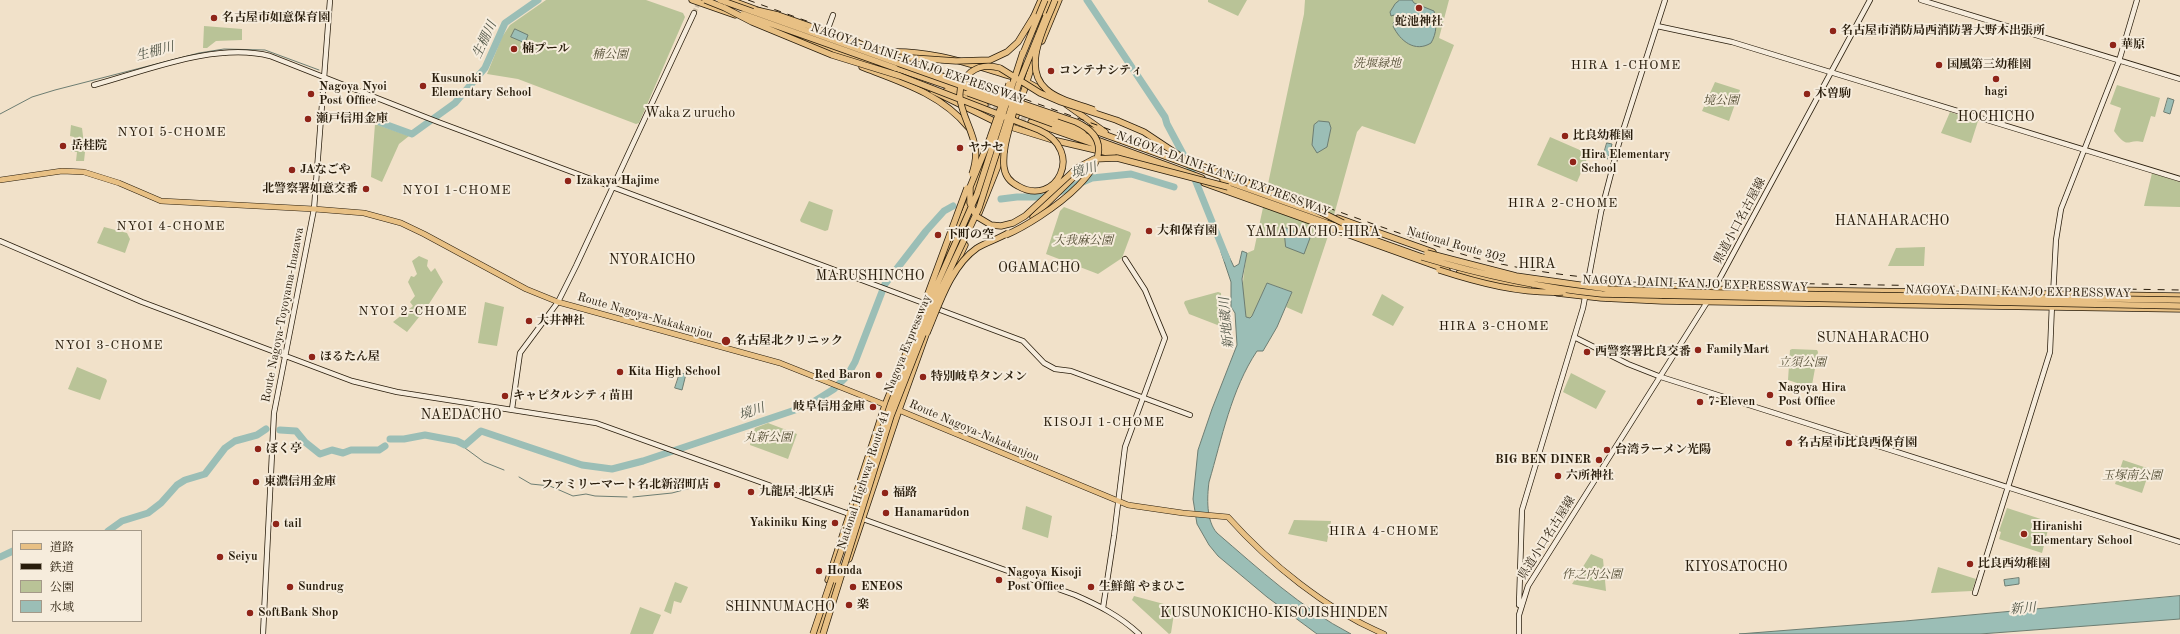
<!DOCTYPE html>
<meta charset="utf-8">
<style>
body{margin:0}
#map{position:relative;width:2180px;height:634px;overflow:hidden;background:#f1e1c9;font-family:"Old Standard TT","Noto Serif JP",serif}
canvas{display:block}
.legend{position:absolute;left:12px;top:530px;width:130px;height:92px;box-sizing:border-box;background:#f6ecdc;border:1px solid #a49988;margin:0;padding:5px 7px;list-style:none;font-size:12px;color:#281c0b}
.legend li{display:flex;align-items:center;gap:8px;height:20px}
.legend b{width:20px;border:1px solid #a49988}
</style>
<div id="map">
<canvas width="2180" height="634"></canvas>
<ul class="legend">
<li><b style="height:5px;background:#e8c084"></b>道路</li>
<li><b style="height:5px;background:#281c0b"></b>鉄道</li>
<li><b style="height:11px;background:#b9c397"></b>公園</li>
<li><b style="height:11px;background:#9bbeb6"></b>水域</li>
</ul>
</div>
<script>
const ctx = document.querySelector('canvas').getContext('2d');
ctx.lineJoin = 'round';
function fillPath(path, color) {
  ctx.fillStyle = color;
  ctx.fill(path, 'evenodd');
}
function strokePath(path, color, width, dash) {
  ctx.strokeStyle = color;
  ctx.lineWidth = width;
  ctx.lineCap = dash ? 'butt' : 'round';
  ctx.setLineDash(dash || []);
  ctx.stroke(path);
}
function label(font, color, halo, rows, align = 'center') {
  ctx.font = font + ' "Old Standard TT","Noto Serif JP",serif';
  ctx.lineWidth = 4;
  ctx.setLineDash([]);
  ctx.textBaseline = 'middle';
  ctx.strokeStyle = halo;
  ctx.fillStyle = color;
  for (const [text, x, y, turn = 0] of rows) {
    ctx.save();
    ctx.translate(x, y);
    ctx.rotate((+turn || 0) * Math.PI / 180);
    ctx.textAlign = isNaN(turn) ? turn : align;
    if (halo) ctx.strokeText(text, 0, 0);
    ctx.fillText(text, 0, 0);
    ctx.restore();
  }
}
const green = new Path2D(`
 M546,0H646L683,13L685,17L639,123L636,124L518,79L487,74L502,37L510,25Z
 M1208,0H1247L1238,16L1208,2Z
 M1305,0H1449L1439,38L1454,45L1415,144L1362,126L1357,132L1329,233L1302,314L1286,307L1292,292L1267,283L1252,317L1248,319C1237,310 1245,266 1247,253L1254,250L1304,14Z
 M204,26L242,29V40L216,41L207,48H203Z
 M1715,82L1740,90L1729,121L1702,111Z
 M2117,85L2160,98L2155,117L2151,116L2143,142C2126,138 2129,151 2114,131L2121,108L2110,104Z
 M1950,112L1978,121L1971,143L1941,133Z
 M375,124L409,136L399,144L382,182L371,177Z
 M71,125L82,128L85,152L84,161H76L77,152H71L74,137L70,136Z
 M1550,137L1589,154L1577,182L1537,165Z
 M2152,173L2180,182V207L2144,206Z
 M809,201L833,210L828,230L825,231L801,222L800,220Z
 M1064,207L1130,232L1131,234L1122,258L1098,274L1046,254L1060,211Z
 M104,227L127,233L130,239L125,253L97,243Z
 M1925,247L1924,266H1888L1896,248Z
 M419,256L428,260L427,266L431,272L435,268L443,282L427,307L407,332L393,322L413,306L410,302L415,296L408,282L411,276L414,277L417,274L412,261Z
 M1218,292L1221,293L1222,324L1220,326L1189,314L1184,303L1185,301Z
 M1382,294L1404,307L1393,326L1372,315Z
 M485,302L504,307L497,346L478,343Z
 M1792,349L1817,350L1818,352L1812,385L1809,387L1788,380L1790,350Z
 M77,367L106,379L107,381L100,400L68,389Z
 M1571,373L1606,391L1596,409L1563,392Z
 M768,423L797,434L788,459L750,445L755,428Z
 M2123,460L2150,469L2142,493L2115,484Z
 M1026,506L1052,516L1048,538L1022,529Z
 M2007,508L2050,522L2042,553L1999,539L2001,532L1999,531Z
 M1294,520L1331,521L1327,542L1288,534Z
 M1591,554L1603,559L1606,591L1572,584Z
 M1938,567L1976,579L1972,591L1931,593Z
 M675,582L688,587L681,603L674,601L671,614L664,611Z
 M1134,596L1175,607L1171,633L1169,634L1132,600Z
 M640,607L661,615L653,634H630Z`);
const water = new Path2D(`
 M1400,0H1412L1414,3L1434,11C1437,22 1437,33 1431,43C1415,53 1400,41 1393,26L1394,25L1393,23L1397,21L1394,15L1391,16L1390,12L1395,4Z
 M515,29L528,35L525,43L511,37Z
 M2168,98L2174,100L2170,114L2164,112Z
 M1319,121L1329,122L1331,128L1327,147L1317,153L1312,145L1314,125Z
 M1607,143L1612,144L1608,159L1603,157Z
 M1284,227L1310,238L1304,254L1286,247Z
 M1226,250L1234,267L1239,264L1242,251L1247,253L1242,279L1246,317L1250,318L1252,316L1267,283L1292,292L1277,327L1263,351H1257C1231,390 1222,438 1209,482C1207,497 1206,521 1217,533C1259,569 1301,608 1351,634H1317L1267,597L1218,556L1209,545L1197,524L1193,499L1198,450L1212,409L1237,345L1235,313L1231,307V282L1221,252Z
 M680,373L686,374L682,390L675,388Z
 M2019,578V584L2005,586L2004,580Z
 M2180,596V619L1980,634H1739L1905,621Z`);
const stream = new Path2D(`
 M0,114L32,97L55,90L199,53L224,49L265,50L319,70
 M465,445V448L484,462L504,470
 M519,477L531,484L550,486L573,496L586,494L595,496L627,497
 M633,497L672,493L702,485`);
const river = new Path2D(`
 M1087,0L1165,117L1167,124L1190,167L1227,259
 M379,122L412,134L455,103L485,68L505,23L538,0
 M1001,199L1017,197H1048L1092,178L1131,174L1174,187
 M280,430L296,431L305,442L320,454L332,450L343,453L351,450H379L385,446
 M390,439H404L425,435L457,441L465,445L481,431L582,465L612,469L643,461L807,406L834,389L847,376L855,362L885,284L926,231L944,211L953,206
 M108,531L122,521L148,513L161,503L177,485L185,480L205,474L225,448L235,441L257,435L266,429
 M0,557L13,551`);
const secondaryTunnel = new Path2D(`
 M694,13L700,0`);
const highwayTunnel = new Path2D(`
 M985,105L1003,112
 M1013,115L1031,122`);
const secondary = new Path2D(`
 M1921,0L2180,79
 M1657,26L1732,42L2180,179
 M826,34L833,15
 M94,85C146,71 215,42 270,56L438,122L926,304
 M0,241L142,302L352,381L397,392L596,423L852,515
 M1713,291L1870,0
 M2053,296L2056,240L2061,209L2119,61L2137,0
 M935,308L1023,341L1044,363L1055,369L1071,371L1190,415
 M1574,337L1628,364L1661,377L2180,542
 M512,409L520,353L558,302L576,266L694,13
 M860,518L1075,595C1098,605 1120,616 1139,634
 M1975,593L2050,352L2052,304
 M1519,605L1522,510L1583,308L1601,212L1619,143L1665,0
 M1103,608L1114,536L1125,447L1165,338L1145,290L1125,259
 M263,634L274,413L314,209L330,0
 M1519,634V615L1528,586L1709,299`);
const primary = new Path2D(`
 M0,180L62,171L84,172L119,183L161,201L314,209L364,213L401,223L424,234L526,289L558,302L780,363L888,406
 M896,409L1128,505L1183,513L1228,517C1269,563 1327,610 1384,634`);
const highway = new Path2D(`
 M692,0L735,15
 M730,0L760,11
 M1034,16L1041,0
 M1036,29L1049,0
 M796,37L882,68
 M1042,41L1059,0
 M883,52C930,49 969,64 1013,77
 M892,58L941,75
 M862,67C901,82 941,94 968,127
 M895,68L968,93
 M1027,82L1049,94
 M933,91L998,123L1053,140L1113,154
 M946,91L985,105
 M1067,105L1105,132
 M1055,119L1085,130
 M1014,122L1035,56
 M1031,122L1157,166
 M1053,124L1202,178
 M1084,127L1228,179
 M997,135L1011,99
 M1223,180L1327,217
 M1204,183L1447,270
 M1223,186L1422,257
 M979,213L1004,151
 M1033,217L1086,165
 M1338,218L1433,252
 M1459,273L1529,289
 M950,277L965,245
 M1598,285L1624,287
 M933,287L968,204L992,141
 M1646,288L1760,290
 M1792,290L2180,296
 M1557,293L1601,298L1662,301L2180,309
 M849,559L899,410L928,329
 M828,580L885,405L926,304
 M819,634L835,580`);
const rail = new Path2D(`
 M748,0L1376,225C1408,236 1440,248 1472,257C1529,272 1586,279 1644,281L2180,290`);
const highwayBridge = new Path2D(`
 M705,0L725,8
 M720,0L1055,119
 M1055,0C1046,25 1021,67 1046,89C1058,100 1078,104 1094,110
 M723,7L752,22L832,55L900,76L1039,130C1086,151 1056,208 1018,186C1010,182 1005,176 1004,167C1002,148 1010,128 1014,110L1015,107
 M756,10L778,15L898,57L956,61L990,60L1007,52L1018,42L1034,16
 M743,14L895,68
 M1022,56L1045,0
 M936,74L1076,122C1145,154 1037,222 1006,235
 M1009,84L990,138L970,187V203L976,216L991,225L1001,226L1013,223L1025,216L1077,168L1094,159L1117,158L1228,187
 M968,93L1004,106
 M1012,109L1053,124
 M1116,120L1144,132L1186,160L1309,206L1343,223
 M972,174C975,165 977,156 975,147C972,123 945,93 971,72C980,65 990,65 1000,68L1040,93L1061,102L1119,121
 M1427,253L1516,276L1608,289L1717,293L2180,300
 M1422,257C1482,275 1541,288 1602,294L2180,306
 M1439,270C1479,283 1521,294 1563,292
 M1755,290L1799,288
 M923,307L967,188
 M927,333C939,305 951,266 977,248C987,242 998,239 1008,233
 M835,580L839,567
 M813,634L891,403L935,289L977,194L1023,52
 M823,634L891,416L940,291L979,208L1019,83L1046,16`);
const markers = [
 [1419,8,4,"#8f2418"],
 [214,18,4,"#8f2418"],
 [1833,31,4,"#8f2418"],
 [2113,45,4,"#8f2418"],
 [514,49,4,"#8f2418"],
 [1939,65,4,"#8f2418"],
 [1051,71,4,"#8f2418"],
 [1996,79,4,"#8f2418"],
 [423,86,4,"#8f2418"],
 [311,94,4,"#8f2418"],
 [1807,94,4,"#8f2418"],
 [308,119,4,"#8f2418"],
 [1565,136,4,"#8f2418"],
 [63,146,4,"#8f2418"],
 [960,148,4,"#8f2418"],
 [1573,162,4,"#8f2418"],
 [292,170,4,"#8f2418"],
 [568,181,4,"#8f2418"],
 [366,189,4,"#8f2418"],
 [1149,231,4,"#8f2418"],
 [938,235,4,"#8f2418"],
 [529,321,4,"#8f2418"],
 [726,341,5,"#8f2418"],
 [1698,350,4,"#8f2418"],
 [1587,352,4,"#8f2418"],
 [312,357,4,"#8f2418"],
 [620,372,4,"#8f2418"],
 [879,375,4,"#8f2418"],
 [923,377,4,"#8f2418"],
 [1770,395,4,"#8f2418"],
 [505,396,4,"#8f2418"],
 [1700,402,4,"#8f2418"],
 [873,407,4,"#8f2418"],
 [1789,443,4,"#8f2418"],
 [258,449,4,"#8f2418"],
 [1607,450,4,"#8f2418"],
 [1599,460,4,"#8f2418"],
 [1558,476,4,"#8f2418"],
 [256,482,4,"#8f2418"],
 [717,485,4,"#8f2418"],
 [751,492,4,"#8f2418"],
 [885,493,4,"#8f2418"],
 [886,513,4,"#8f2418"],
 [835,523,4,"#8f2418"],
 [276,524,4,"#8f2418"],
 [2024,534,4,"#8f2418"],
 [220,557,4,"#8f2418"],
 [1970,564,4,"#8f2418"],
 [819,571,4,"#8f2418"],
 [999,580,4,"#8f2418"],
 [290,587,4,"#8f2418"],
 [853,587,4,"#8f2418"],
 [1091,587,4,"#8f2418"],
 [849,605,4,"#8f2418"],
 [250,613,4,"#8f2418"]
];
const poiNames = [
 ["名古屋市如意保育園",222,18],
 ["蛇池神社",1419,22,"center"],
 ["名古屋市消防局西消防署大野木出張所",1841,31],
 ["華原",2121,45],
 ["楠プール",522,49],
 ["国風第三幼稚園",1947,65],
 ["コンテナシティ",1059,71],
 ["Kusunoki",431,79],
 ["Elementary School",431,93],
 ["Nagoya Nyoi",319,87],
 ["Post Office",319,101],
 ["hagi",1996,92,"center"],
 ["木曽駒",1815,94],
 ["瀬戸信用金庫",316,119],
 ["比良幼稚園",1573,136],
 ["岳桂院",71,146],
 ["ヤナセ",968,148],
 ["Hira Elementary",1581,155],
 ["School",1581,169],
 ["JAなごや",300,170],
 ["Izakaya Hajime",576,181],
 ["北警察署如意交番",358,189,"right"],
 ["大和保育園",1157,231],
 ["下町の空",946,235],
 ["大井神社",537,321],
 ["名古屋北クリニック",735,341],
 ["FamilyMart",1706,350],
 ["西警察署比良交番",1595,352],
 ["ほるたん屋",320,357],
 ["Kita High School",628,372],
 ["Red Baron",871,375,"right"],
 ["特別岐阜タンメン",931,377],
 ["Nagoya Hira",1778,388],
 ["Post Office",1778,402],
 ["キャピタルシティ苗田",513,396],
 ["7-Eleven",1708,402],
 ["岐阜信用金庫",865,407,"right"],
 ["名古屋市比良西保育園",1797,443],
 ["ぼく亭",266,449],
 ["台湾ラーメン光陽",1615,450],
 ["BIG BEN DINER",1591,460,"right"],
 ["六所神社",1566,476],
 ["東濃信用金庫",264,482],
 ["ファミリーマート名北新沼町店",709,485,"right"],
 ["九龍居 北区店",759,492],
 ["福路",893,493],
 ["Hanamarūdon",894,513],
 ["Yakiniku King",827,523,"right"],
 ["tail",284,524],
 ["Hiranishi",2032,527],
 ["Elementary School",2032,541],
 ["Seiyu",228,557],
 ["比良西幼稚園",1978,564],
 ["Honda",827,571],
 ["Nagoya Kisoji",1007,573],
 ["Post Office",1007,587],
 ["Sundrug",298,587],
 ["ENEOS",861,587],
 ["生鮮館 やまひこ",1099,587],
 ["楽",857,605],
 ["SoftBank Shop",258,613]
];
const parkNames = [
 ["楠公園",610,55],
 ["洗堰緑地",1377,64],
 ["境公園",1721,101],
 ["大我麻公園",1083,241],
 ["立須公園",1802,363],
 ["丸新公園",768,438],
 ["玉塚南公園",2132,476],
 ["作之内公園",1592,575]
];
const streetNames = [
 ["NAGOYA-DAINI-KANJO EXPRESSWAY",918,64,19],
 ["NAGOYA-DAINI-KANJO EXPRESSWAY",1223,174,20],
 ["県道小口名古屋線",1740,221,-62],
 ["National Route 302",1456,245,16],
 ["NAGOYA-DAINI-KANJO EXPRESSWAY",1695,284,2],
 ["NAGOYA-DAINI-KANJO EXPRESSWAY",2018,292,1],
 ["Route Nagoya-Toyoyama-Inazawa",283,315,-79],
 ["Route Nagoya-Nakakanjou",645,316,16],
 ["Nagoya Expressway",908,344,-68],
 ["Route Nagoya-Nakakanjou",974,431,23],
 ["National Highway Route 41",864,480,-72],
 ["県道小口名古屋線",1547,538,-58]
];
const waterNames = [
 ["生棚川",485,40,-65],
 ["生棚川",155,52,-15],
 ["境川",1084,171,-17],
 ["新地蔵川",1227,323,-95],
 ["境川",752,412,-19],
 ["新川",2023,609,-5]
];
const neighbourhoodNames = [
 ["HIRA 1-CHOME",1626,66],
 ["NYOI 5-CHOME",172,133],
 ["NYOI 1-CHOME",457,191],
 ["HIRA 2-CHOME",1563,204],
 ["NYOI 4-CHOME",171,227],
 ["NYOI 2-CHOME",413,312],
 ["HIRA 3-CHOME",1494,327],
 ["NYOI 3-CHOME",109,346],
 ["KISOJI 1-CHOME",1104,423],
 ["HIRA 4-CHOME",1384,532]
];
const quarterNames = [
 ["Wakaｚurucho",690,113],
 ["HOCHICHO",1996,117],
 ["HANAHARACHO",1892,221],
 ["YAMADACHO-HIRA",1313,232],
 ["NYORAICHO",652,260],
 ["HIRA",1537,264],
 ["OGAMACHO",1039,268],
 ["MARUSHINCHO",870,276],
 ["SUNAHARACHO",1873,338],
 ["NAEDACHO",461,415],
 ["KIYOSATOCHO",1736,567],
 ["SHINNUMACHO",780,607],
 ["KUSUNOKICHO-KISOJISHINDEN",1274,613]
];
fillPath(green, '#b9c397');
fillPath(water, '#9bbeb6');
strokePath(water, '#6d7d72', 1);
strokePath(stream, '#6d7d72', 1);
strokePath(river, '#9bbeb6', 7);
strokePath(secondaryTunnel, '#c9baa3', 4.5, [4.5, 2]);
strokePath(highwayTunnel, '#c9baa3', 5.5, [5.5, 3]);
strokePath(secondary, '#281c0b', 6);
strokePath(primary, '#281c0b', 6);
strokePath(highway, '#281c0b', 7);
strokePath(secondary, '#f6ecdc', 4.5);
strokePath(primary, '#e8c084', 5);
strokePath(highway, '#e8c084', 5.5);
strokePath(rail, '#281c0b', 1, [7, 7]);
strokePath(highwayBridge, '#281c0b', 7, []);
strokePath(highwayBridge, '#e8c084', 5.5);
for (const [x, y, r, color] of markers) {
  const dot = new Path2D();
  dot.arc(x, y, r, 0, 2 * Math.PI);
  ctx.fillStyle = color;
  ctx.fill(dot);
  strokePath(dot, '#f6ecdc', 1.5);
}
label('bold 12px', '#281c0b', '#f6ecdc', poiNames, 'left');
label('italic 12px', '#544e35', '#f6ecdc', parkNames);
label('12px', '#281c0b', '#f6ecdc', streetNames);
label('italic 13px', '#505547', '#f6ecdc', waterNames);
ctx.letterSpacing = '1px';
label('13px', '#281c0b', '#f6ecdc', neighbourhoodNames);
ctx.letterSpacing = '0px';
label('14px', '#281c0b', '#f6ecdc', quarterNames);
</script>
